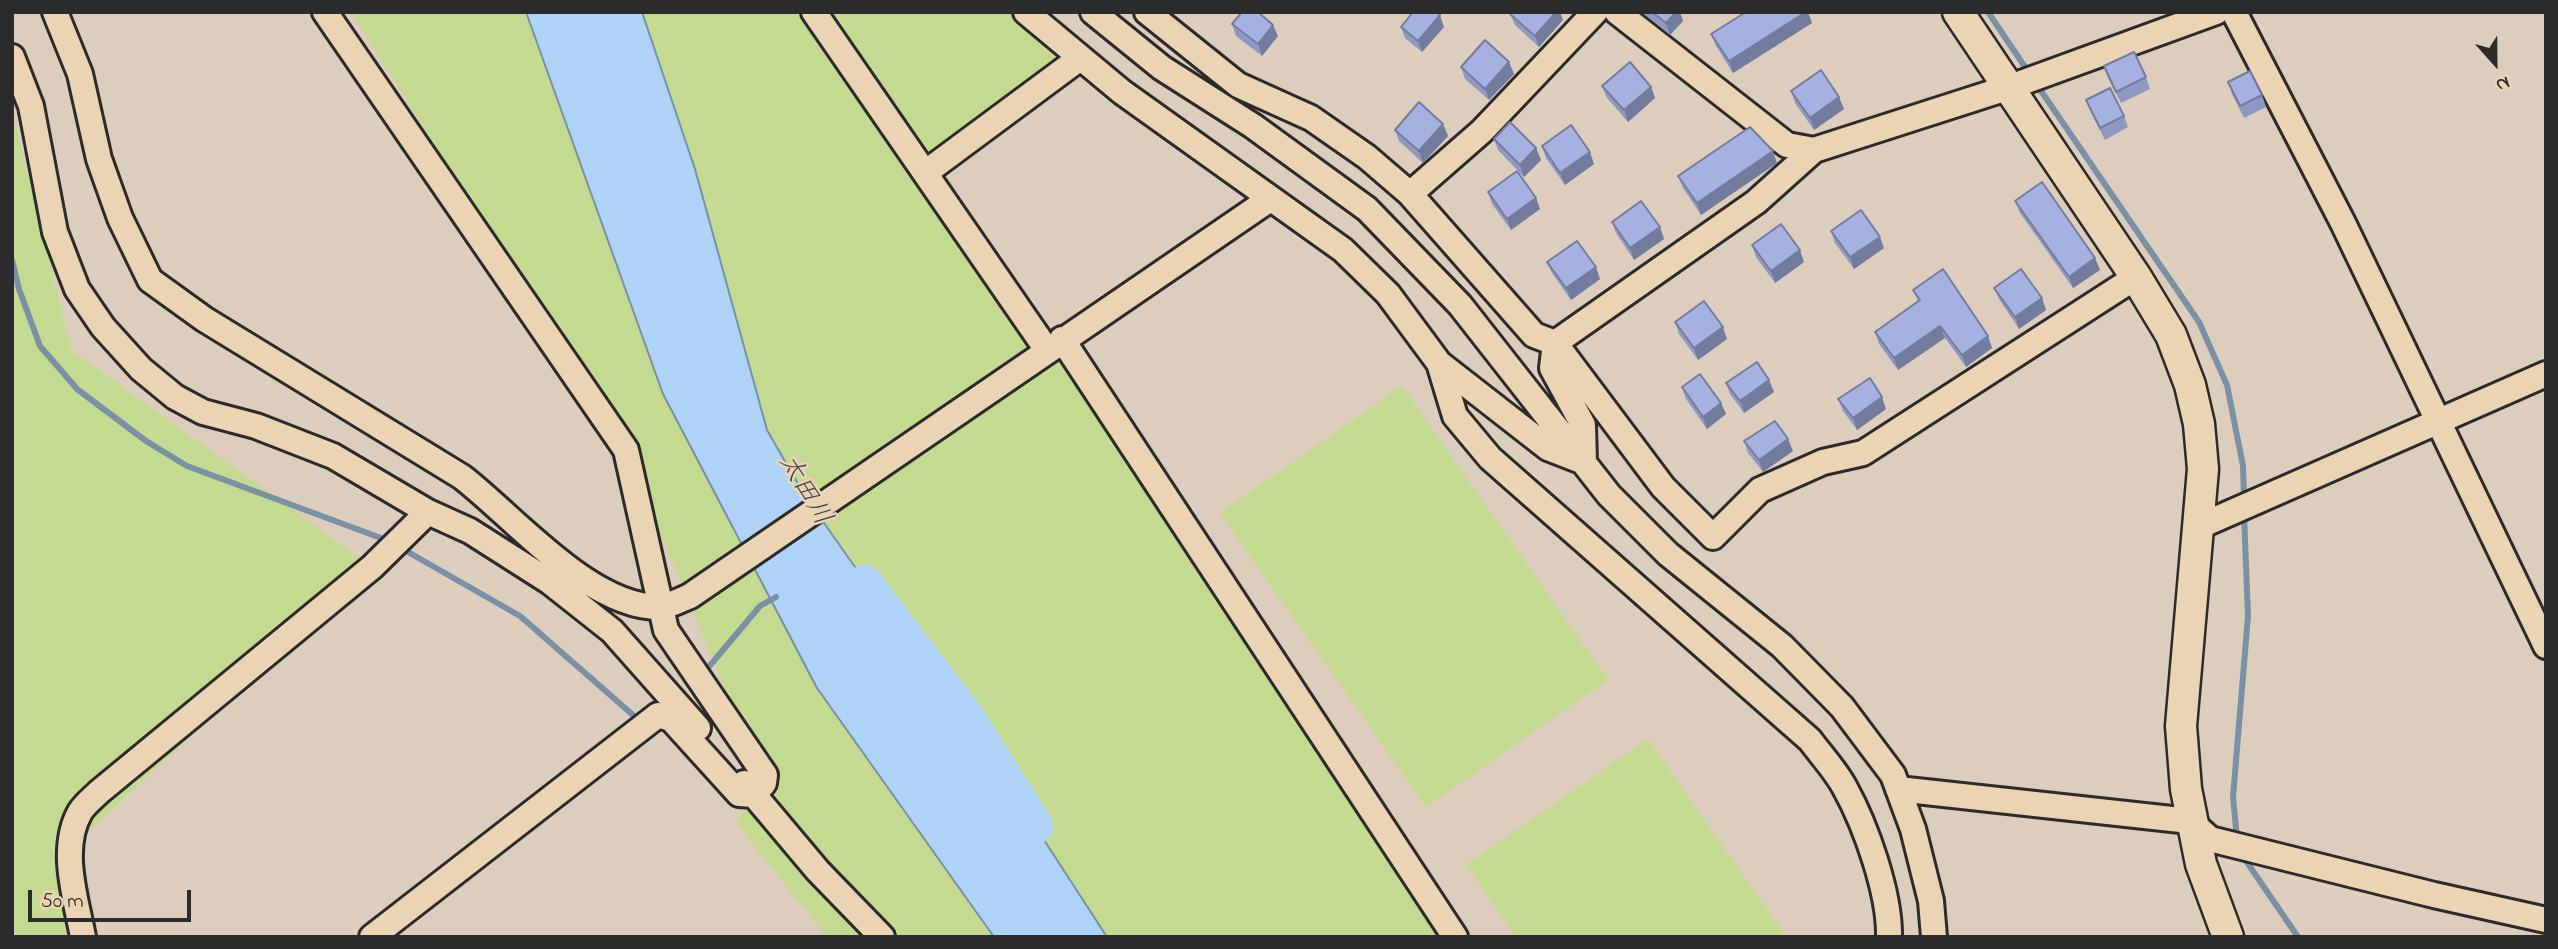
<!DOCTYPE html>
<meta charset="utf-8">
<style>
body{margin:0}
#map{position:relative;width:2558px;height:949px;overflow:hidden;background:#ddcdbc;font-family:"Indie Flower",sans-serif}
canvas{display:block}
.frame{position:absolute;inset:0;border:14px solid #2b2b2b;pointer-events:none}
.north{position:absolute;left:2460px;top:28px;width:70px;height:70px;-webkit-text-stroke:5px #ebd4b3;paint-order:stroke;rotate:159deg;font-size:19px;font-weight:700;line-height:28px;text-align:center;color:#2b2b2b}
.north::after{content:'';display:block;margin:auto;width:24px;height:32px;background:#2b2b2b;clip-path:polygon(50% 0,100% 100%,50% 72%,0 100%)}
.scale{position:absolute;left:28px;top:890px;width:163px;height:32px;box-sizing:border-box;border:4px solid #2b2b2b;border-top:0;padding-left:9px;font-size:21px;line-height:24px;white-space:nowrap;color:#2b2b2b;-webkit-text-stroke:5px #ebd4b3;paint-order:stroke}
</style>
<div id="map">
<canvas width="2558" height="949"></canvas>
<div class="frame"></div>
<div class="north">N</div>
<div class="scale">50 m</div>
</div>
<script>
const ctx = document.querySelector('canvas').getContext('2d');
ctx.lineJoin = 'round';
function fillPath(path, color) {
  ctx.fillStyle = color;
  ctx.fill(path, 'evenodd');
}
function strokePath(path, color, width, dash) {
  ctx.strokeStyle = color;
  ctx.lineWidth = width;
  ctx.lineCap = dash ? 'butt' : 'round';
  ctx.setLineDash(dash || []);
  ctx.stroke(path);
}
function label(font, color, halo, rows, align = 'center') {
  ctx.font = font + ' "Indie Flower","Klee One",sans-serif';
  ctx.lineWidth = 5;
  ctx.setLineDash([]);
  ctx.textBaseline = 'middle';
  ctx.strokeStyle = halo;
  ctx.fillStyle = color;
  for (const [text, x, y, turn = 0] of rows) {
    ctx.save();
    ctx.translate(x, y);
    ctx.rotate((+turn || 0) * Math.PI / 180);
    ctx.textAlign = isNaN(turn) ? turn : align;
    if (halo) ctx.strokeText(text, 0, 0);
    ctx.fillText(text, 0, 0);
    ctx.restore();
  }
}
const green = new Path2D(`
 M351,12H526L663,394L817,688L994,937H827L736,823L764,783L626,450Z
 M642,12H1010L1080,58L928,170L1214,570L1457,937H1107L1007,783L805,496L767,429L695,169Z
 M12,111L71,350L372,567L71,848L86,937H12Z
 M1402,386L1608,680L1426,807L1220,513Z
 M1648,739L1786,937H1516L1466,865Z`);
const water = new Path2D(`
 M526,12H642L695,169L767,430L805,496L1007,783L1107,937H994L817,688L663,394Z`);
const stream = new Path2D(`
 M1988,12L2029,73
 M2037,85L2199,322L2227,385L2243,466L2244,499
 M12,260L19,289L40,346L77,389L146,441L187,466L389,541
 M401,548L520,616L641,722
 M702,675L760,606L776,597
 M2237,838L2233,797L2248,616L2244,514
 M2242,855L2298,937`);
const river = new Path2D(`
 M864,584L966,718L1034,826`);
const minor = new Path2D(`
 M55,12L80,74L99,159L120,218L150,280L204,319L462,477C514,517 590,608 660,607C669,606 681,600 690,596L1270,199
 M325,12L626,450L666,630L765,775L764,783L754,795L739,794L671,719L658,715L372,937
 M814,12L1047,350
 M1026,12L1122,92L1343,250L1388,294L1439,363L1548,448L1584,462L1583,425L1552,368L1555,343L1756,202L1814,150
 M1093,12L1162,68L1253,126L1367,209L1460,305L1609,495L1668,554L1782,646L1842,707L1893,775L1913,829L1931,901L1934,937
 M1147,12L1238,85L1311,118L1367,157L1410,194L1534,335L1555,343L1663,487L1713,537L1760,490L1823,462L1863,453L2136,277
 M1617,12L1787,145L1814,150L2010,87L2216,12
 M2234,12L2343,223L2546,646
 M12,57L31,106L55,232L77,289L103,327L141,369L175,397L203,412L256,426L333,456L428,512L470,531L550,582L612,631L698,728
 M925,173L1080,58
 M1410,194L1482,131L1595,12
 M1062,339L1455,937
 M1439,363L1455,416L1490,458L1810,740C1821,755 1836,771 1845,788C1866,826 1890,894 1889,937
 M2198,527L2546,374
 M744,783L818,871L882,937
 M1898,789L2190,821L2210,839L2434,895L2546,920
 M83,937C76,899 59,849 80,812C84,805 93,798 99,792L372,567L428,512`);
const tertiary = new Path2D(`
 M1958,12L2136,277L2171,335L2190,385L2199,424L2203,469L2181,726L2186,789L2201,864L2228,937`);
const wall = new Path2D(`
 M1512,12H1560L1563,20L1539,47L1515,25L1510,14Z
 M1642,12H1680L1683,21L1670,35Z
 M1812,23L1733,73L1716,46L1711,34Z
 M1232,24L1278,36L1262,56L1236,36Z
 M1401,27H1444L1422,52L1405,38Z
 M2104,66L2146,77L2150,89L2121,103L2108,78Z
 M1461,67L1514,74L1489,100L1465,79Z
 M2228,82L2262,95L2266,107L2244,118L2232,94Z
 M1602,86L1651,87L1655,98L1628,122L1607,98Z
 M1791,91L1839,97L1844,109L1814,130L1795,103Z
 M2086,100L2124,116L2128,127L2105,140L2091,112Z
 M1443,124L1448,136L1423,163L1399,141L1395,130Z
 M1494,139L1536,148L1541,160L1524,177L1498,150Z
 M1542,146L1594,164L1565,185L1546,158Z
 M1777,163L1701,215L1683,188L1678,176Z
 M1488,192L1536,198L1540,209L1511,230L1492,204Z
 M2015,201L2095,258L2100,270L2073,288L2020,213Z
 M1612,222L1660,227L1664,239L1634,260L1616,233Z
 M1831,231L1884,248L1854,269L1835,243Z
 M1752,245L1804,262L1775,283L1756,257Z
 M1547,262L1600,279L1571,300L1552,273Z
 M1994,288L2042,298L2046,310L2019,329L1999,299Z
 M1913,290L1988,336L1992,348L1966,367L1945,338L1898,370L1879,344L1875,332L1918,301Z
 M1675,322L1727,339L1698,360L1679,334Z
 M1769,380L1774,392L1744,413L1730,394L1726,383Z
 M1682,387L1721,403L1726,414L1707,429L1686,399Z
 M1838,399L1886,409L1857,430L1843,411Z
 M1744,441L1793,451L1763,472L1748,453Z`);
const shadedWall = new Path2D(`
 M1556,12H1560L1563,20L1539,47L1535,36Z
 M1676,12H1680L1683,21L1670,35L1666,23Z
 M1806,12H1808L1812,23L1733,73L1729,61Z
 M1440,15L1444,27L1422,52L1418,41Z
 M1273,25L1278,36L1262,56L1258,44Z
 M1509,62L1514,74L1489,100L1485,89Z
 M1651,87L1655,98L1628,122L1624,110Z
 M1839,97L1844,109L1814,130L1810,118Z
 M1443,124L1448,136L1423,163L1419,151Z
 M1536,148L1541,160L1524,177L1520,165Z
 M1773,151L1777,163L1701,215L1697,203Z
 M1590,152L1594,164L1565,185L1560,173Z
 M1536,198L1540,209L1511,230L1507,219Z
 M1660,227L1664,239L1634,260L1630,248Z
 M1880,237L1884,248L1854,269L1850,257Z
 M1800,250L1804,262L1775,283L1771,271Z
 M2095,258L2100,270L2073,288L2069,277Z
 M1596,267L1600,279L1571,300L1566,288Z
 M2042,298L2046,310L2019,329L2015,317Z
 M1940,326L1945,338L1898,370L1894,358Z
 M1723,327L1727,339L1698,360L1694,348Z
 M1988,336L1992,348L1966,367L1962,355Z
 M1769,380L1774,392L1744,413L1740,401Z
 M1882,397L1886,409L1857,430L1853,418Z
 M1721,403L1726,414L1707,429L1703,417Z
 M1788,439L1793,451L1763,472L1759,460Z`);
const building = new Path2D(`
 M1242,12H1258L1273,25L1258,44L1232,24Z
 M1413,12H1436L1440,15L1418,41L1401,27Z
 M1512,12H1556L1535,36L1510,14Z
 M1652,12H1676L1666,23Z
 M1746,12H1806L1729,61L1711,34Z
 M1485,40L1509,62L1485,89L1461,67Z
 M2134,52L2146,77L2116,92L2104,66Z
 M1630,62L1651,87L1624,110L1602,86Z
 M1821,70L1839,97L1810,118L1791,91Z
 M2250,71L2262,95L2240,106L2228,82Z
 M2110,88L2124,116L2100,128L2086,100Z
 M1419,102L1443,124L1419,151L1395,130Z
 M1510,122L1536,148L1520,165L1494,139Z
 M1571,125L1590,152L1560,173L1542,146Z
 M1750,127L1773,151L1697,203L1678,176Z
 M1517,171L1536,198L1507,219L1488,192Z
 M2042,182L2095,258L2069,277L2015,201Z
 M1641,201L1660,227L1630,248L1612,222Z
 M1861,210L1880,237L1850,257L1831,231Z
 M1781,224L1800,250L1771,271L1752,245Z
 M1577,241L1596,267L1566,288L1547,262Z
 M1943,269L1988,336L1962,355L1940,326L1894,358L1875,332L1920,300L1913,290Z
 M2021,269L2042,298L2015,317L1994,288Z
 M1704,301L1723,327L1694,348L1675,322Z
 M1757,362L1769,380L1740,401L1726,383Z
 M1700,374L1721,403L1703,417L1682,387Z
 M1870,378L1882,397L1853,418L1838,399Z
 M1775,421L1788,439L1759,460L1744,441Z`);
const waterNames = [
 ["太田川",803,491,59]
];
fillPath(green, '#c4da90');
fillPath(water, '#aed3f7');
strokePath(water, '#7a90a5', 2);
strokePath(stream, '#7a90a5', 6);
strokePath(river, '#aed3f7', 38);
strokePath(minor, '#2b2b2b', 30);
strokePath(tertiary, '#2b2b2b', 35);
strokePath(minor, '#ebd4b3', 24);
strokePath(tertiary, '#ebd4b3', 30);
fillPath(wall, '#8f98c2');
fillPath(shadedWall, '#747c9e');
fillPath(building, '#a6b1e1');
strokePath(building, '#747c9e', 2);
label('italic 26px', '#3f444a', '#ebd4b3', waterNames);
</script>
